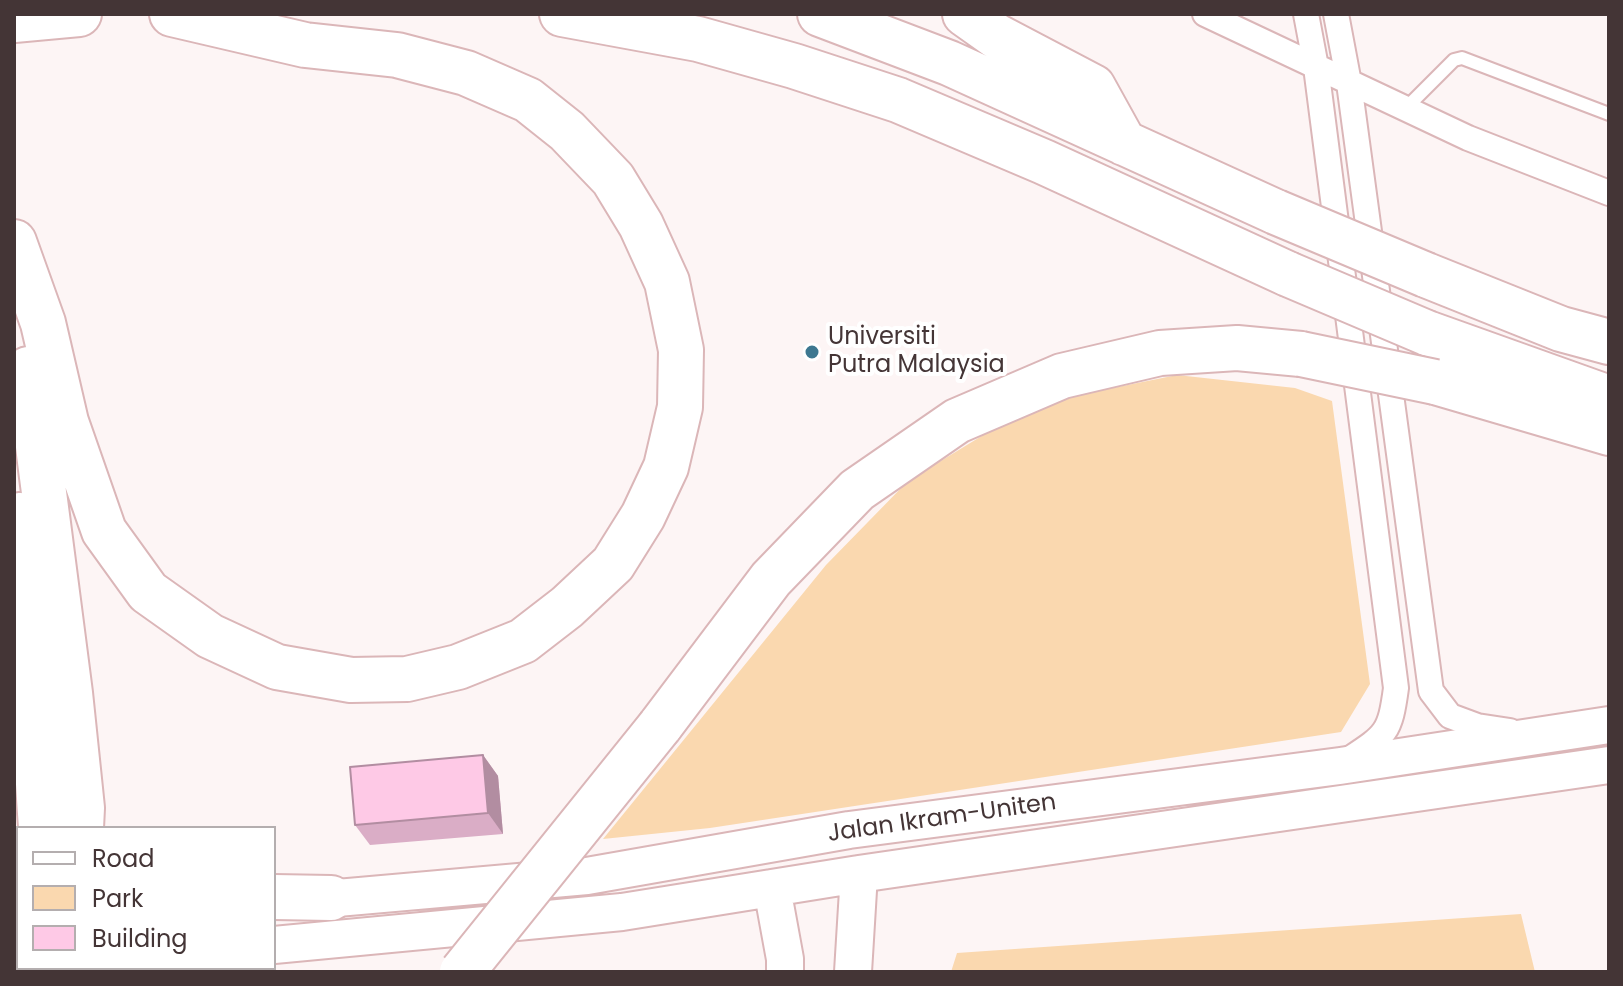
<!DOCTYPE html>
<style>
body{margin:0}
#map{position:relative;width:1623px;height:986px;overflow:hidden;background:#fdf5f5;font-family:Poppins,sans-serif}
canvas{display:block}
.frame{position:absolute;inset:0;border:16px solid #443536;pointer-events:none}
.legend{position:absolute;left:16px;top:826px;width:260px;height:144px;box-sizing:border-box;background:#fff;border:2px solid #b4aeaf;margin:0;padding:10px 14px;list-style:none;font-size:24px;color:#443536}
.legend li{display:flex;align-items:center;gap:16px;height:40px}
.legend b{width:40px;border:2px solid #b4aeaf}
</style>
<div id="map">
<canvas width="1623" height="986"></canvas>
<div class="frame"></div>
<ul class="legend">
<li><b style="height:10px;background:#fff"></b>Road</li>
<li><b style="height:22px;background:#fad8af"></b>Park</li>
<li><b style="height:22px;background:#fec9e6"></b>Building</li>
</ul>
</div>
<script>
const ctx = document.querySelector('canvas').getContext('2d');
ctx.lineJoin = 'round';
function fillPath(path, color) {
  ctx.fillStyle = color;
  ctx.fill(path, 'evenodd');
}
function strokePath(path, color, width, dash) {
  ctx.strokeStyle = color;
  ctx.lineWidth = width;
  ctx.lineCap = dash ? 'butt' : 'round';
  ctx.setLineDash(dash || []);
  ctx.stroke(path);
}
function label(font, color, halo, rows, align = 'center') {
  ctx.font = font + ' Poppins,sans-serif';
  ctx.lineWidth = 8;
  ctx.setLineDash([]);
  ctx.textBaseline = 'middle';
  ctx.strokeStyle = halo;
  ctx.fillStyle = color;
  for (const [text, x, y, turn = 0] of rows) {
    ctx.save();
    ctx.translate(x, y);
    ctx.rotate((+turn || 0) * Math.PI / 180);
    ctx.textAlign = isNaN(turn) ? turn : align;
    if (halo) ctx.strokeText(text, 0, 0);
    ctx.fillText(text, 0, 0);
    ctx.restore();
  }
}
const green = new Path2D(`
 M1177,375L1295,388L1332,401L1370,684L1341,732L710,828L603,839L826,565L908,481L1034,404Z
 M1521,914L1535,972H951L957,953Z`);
const lane = new Path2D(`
 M1405,109L1454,60L1462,58L1609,114`);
const street = new Path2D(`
 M1205,14L1468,138L1609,193
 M1306,14L1316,67L1396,688C1390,733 1386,735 1348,760
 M1336,14L1349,83L1431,691L1450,716L1477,726L1510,731`);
const secondary = new Path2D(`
 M14,885H18
 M772,888L785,959V972
 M303,901L587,876L849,830L1340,766L1609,725
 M274,945L622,912L859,874L1609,765
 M80,972L82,968
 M853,972L859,874`);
const highway = new Path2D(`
 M562,14L698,39L794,66L898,100L1044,162L1288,274
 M820,14L949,63L1276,212
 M965,14L996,36L1093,87L1124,143
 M14,20L79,14
 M14,242L43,323L66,422L104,531L148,592L210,636L277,667L351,680L407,679L458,667L523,641L567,607L613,564L643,516L666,467L680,407L681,350L667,282L641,225L613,179L567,131L528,100L466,73L397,55L305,45L172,14
 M1426,275L1561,329L1609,342
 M1427,333L1609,398
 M28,369L70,693L82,808L81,828
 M1435,382L1609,433
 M20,515L41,828
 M660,726L771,579L857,490L957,421L1062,376L1160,353L1237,348L1301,354
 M274,897L331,898
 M44,972L45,968`);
const highwayBridge = new Path2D(`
 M1276,212L1426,275
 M1288,274L1427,333
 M1301,354L1435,382
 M462,972L660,726`);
const wall = new Path2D(`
 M483,755L498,776L503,834L370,845L355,825Z`);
const shadedWall = new Path2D(`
 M483,755L498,776L503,834L488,813Z`);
const building = new Path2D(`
 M483,755L488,813L355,825L350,767Z`);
const markers = [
 [812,352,8,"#3d7790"]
];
const poiNames = [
 ["Universiti",828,338],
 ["Putra Malaysia",828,366]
];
const streetNames = [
 ["Jalan Ikram-Uniten",942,819,-8]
];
fillPath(green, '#fad8af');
strokePath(lane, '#dbb6b8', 16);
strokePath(street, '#dbb6b8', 28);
strokePath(secondary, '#dbb6b8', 40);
strokePath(highway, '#dbb6b8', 48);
strokePath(lane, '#fff', 12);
strokePath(street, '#fff', 24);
strokePath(secondary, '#fff', 36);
strokePath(highway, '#fff', 44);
strokePath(highwayBridge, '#dbb6b8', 48, []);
strokePath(highwayBridge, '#fff', 44);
fillPath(wall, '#daadc6');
fillPath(shadedWall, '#b28da1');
fillPath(building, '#fec9e6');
strokePath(building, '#b28da1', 2);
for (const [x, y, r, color] of markers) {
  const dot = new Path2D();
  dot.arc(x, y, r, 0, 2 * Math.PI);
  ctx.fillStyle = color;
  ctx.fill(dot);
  strokePath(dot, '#fff', 3);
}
label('24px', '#443536', '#fff', poiNames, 'left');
label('24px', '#443536', '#fff', streetNames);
</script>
